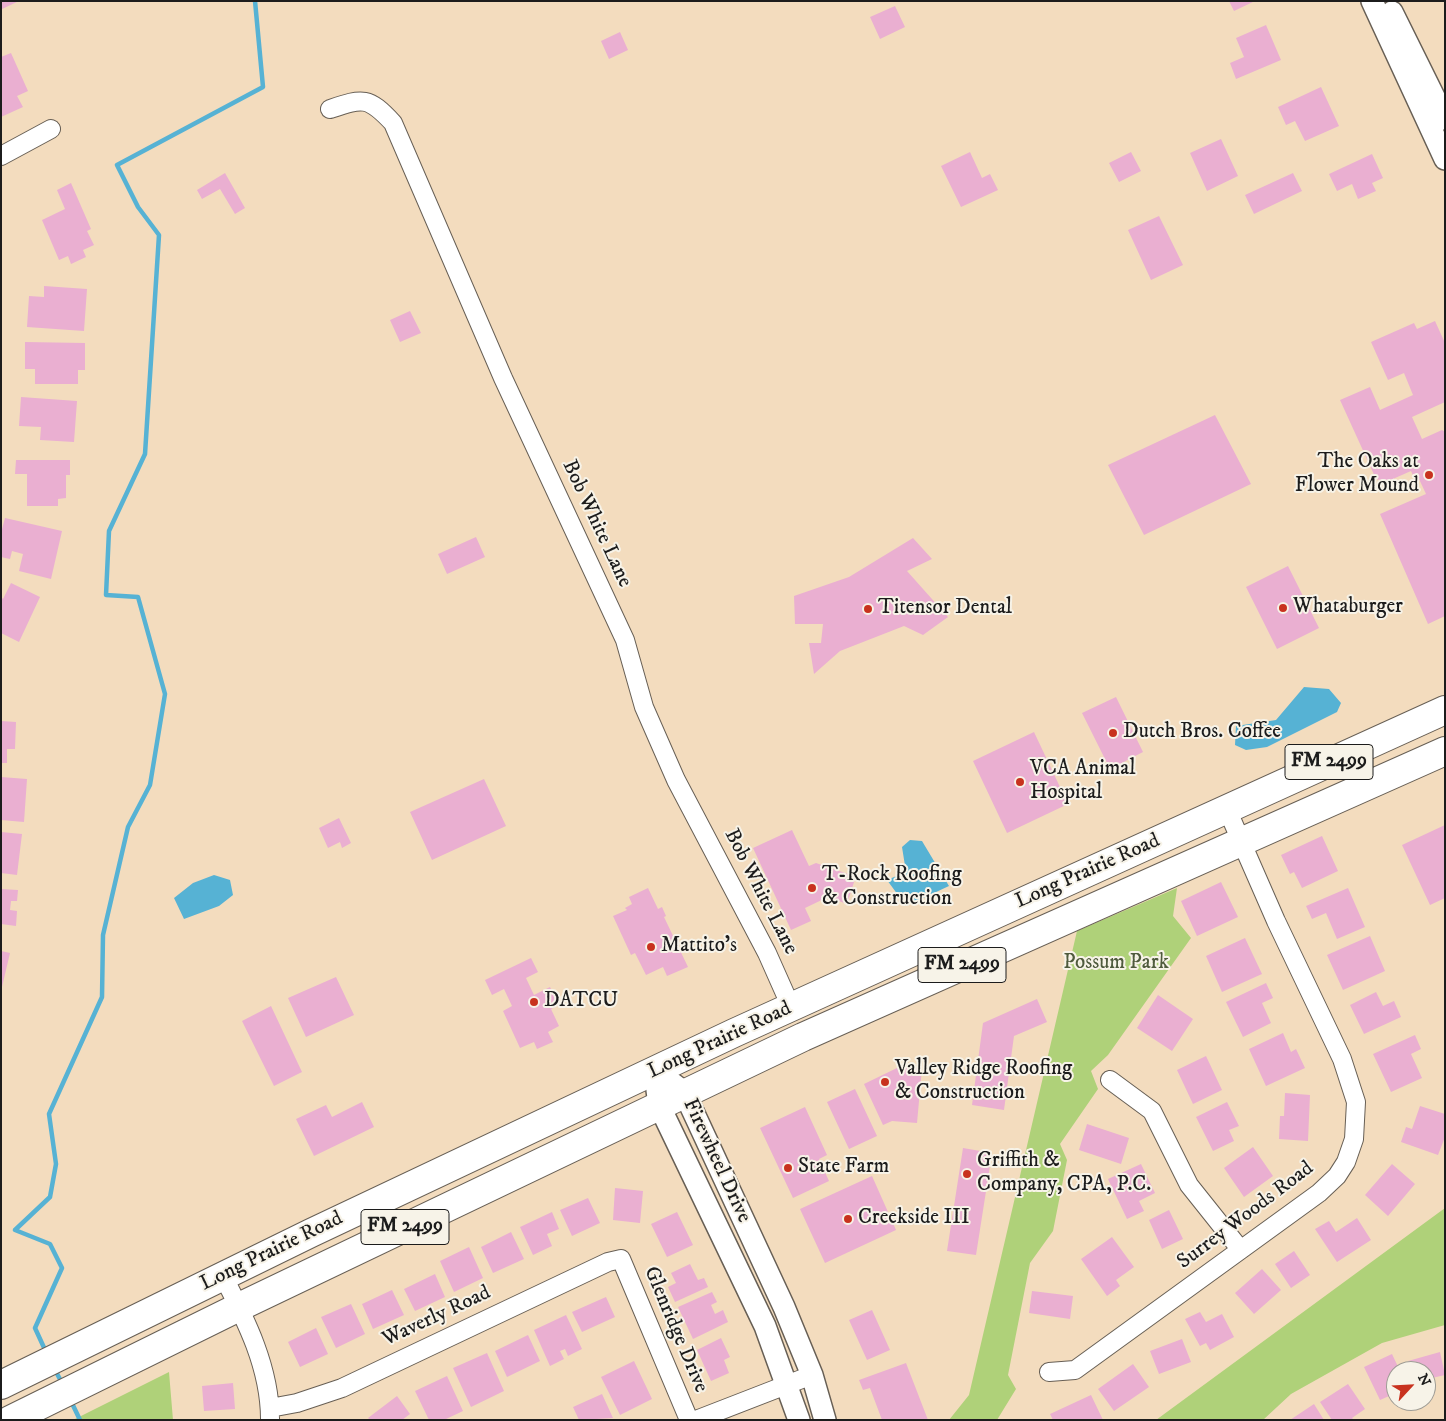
<!DOCTYPE html>
<style>
body{margin:0}
#map{position:relative;width:1446px;height:1421px;overflow:hidden;background:#f3dcbe;font-family:"IM FELL DW Pica",serif}
canvas{display:block}
.frame{position:absolute;inset:0;border:2px solid #1c1c1c;pointer-events:none}
.north{position:absolute;left:1386px;top:1361px;width:50px;height:50px;box-sizing:border-box;background:#f7f3e8;border:1px solid #9f9d96;border-radius:50%;rotate:65deg;font-size:14px;font-weight:700;line-height:20px;text-align:center;color:#1c1c1c}
.north::after{content:'';display:block;margin:auto;width:18px;height:22px;background:#c8321e;clip-path:polygon(50% 0,100% 100%,50% 72%,0 100%)}
</style>
<div id="map">
<canvas width="1446" height="1421"></canvas>
<div class="frame"></div>
<div class="north">N</div>
</div>
<script>
const ctx = document.querySelector('canvas').getContext('2d');
ctx.lineJoin = 'round';
function fillPath(path, color) {
  ctx.fillStyle = color;
  ctx.fill(path, 'evenodd');
}
function strokePath(path, color, width, dash) {
  ctx.strokeStyle = color;
  ctx.lineWidth = width;
  ctx.lineCap = dash ? 'butt' : 'round';
  ctx.setLineDash(dash || []);
  ctx.stroke(path);
}
function label(font, color, halo, rows, align = 'center') {
  ctx.font = font + ' "IM FELL DW Pica",serif';
  ctx.lineWidth = 4;
  ctx.setLineDash([]);
  ctx.textBaseline = 'middle';
  ctx.strokeStyle = halo;
  ctx.fillStyle = color;
  for (const [text, x, y, turn = 0] of rows) {
    ctx.save();
    ctx.translate(x, y);
    ctx.rotate((+turn || 0) * Math.PI / 180);
    ctx.textAlign = isNaN(turn) ? turn : align;
    if (halo) ctx.strokeText(text, 0, 0);
    ctx.fillText(text, 0, 0);
    ctx.restore();
  }
}
const green = new Path2D(`
 M1177,888L1173,916L1191,938L1108,1055L1091,1071L1098,1089L1060,1144L1067,1160L1053,1231L1030,1263L1008,1375L1016,1389L997,1420H949L969,1395L1077,931Z
 M1445,1208V1325L1382,1343L1291,1394L1263,1420H1156Z
 M169,1372L173,1420H73Z`);
const water = new Path2D(`
 M1304,687L1329,689L1341,703L1337,712L1267,747L1246,750L1235,745L1236,726L1276,720Z
 M910,840L922,841L949,886L906,906L887,880L906,872L902,847Z
 M214,875L230,880L233,895L219,906L184,919L174,898L193,883Z`);
const stream = new Path2D(`
 M46,1352L35,1328L62,1268L50,1244L15,1230L50,1197L56,1164L49,1114L102,997L103,935L128,827L150,785L165,694L138,597L106,595L109,531L145,454L159,235L138,207L117,165L263,87L255,1
 M54,1368L62,1383
 M70,1399L80,1420`);
const building = new Path2D(`
 M1,1H19L2,9Z
 M1229,1H1255L1234,11Z
 M895,6L905,27L880,39L870,17Z
 M1266,25L1281,60L1236,79L1230,63L1244,57L1236,38Z
 M620,32L628,50L609,59L601,41Z
 M11,53L28,91L17,96L23,107L1,117V57Z
 M1321,87L1339,126L1305,141L1295,121L1286,125L1278,107Z
 M1221,139L1238,176L1207,191L1190,153Z
 M970,152L982,178L990,174L998,190L961,207L941,166Z
 M1131,152L1141,171L1119,182L1109,163Z
 M1372,154L1383,178L1372,183L1376,191L1358,199L1352,184L1337,191L1329,174Z
 M225,173L245,208L235,214L220,189L202,199L197,190Z
 M1293,173L1302,191L1254,214L1245,195Z
 M71,183L91,229L87,231L94,245L83,250L86,257L71,264L68,256L59,260L42,220L65,209L57,190Z
 M1159,216L1183,265L1151,280L1128,230Z
 M44,286L87,289L84,331L27,327L29,296L44,297Z
 M410,311L421,333L400,342L390,320Z
 M1435,321L1445,343V402L1412,417L1422,439L1442,430L1445,432V616L1428,624L1380,514L1426,494L1419,479L1415,480L1411,471L1386,482L1376,479L1340,400L1370,387L1380,410L1413,395L1404,373L1388,380L1371,342L1414,323L1417,329Z
 M25,342L85,343V370H78V384H35V369H25Z
 M21,397L77,401L74,442L40,440L41,427L19,426Z
 M1215,415L1251,484L1144,535L1108,465Z
 M16,460H70V475H66V498L58,499V506H27V474H15Z
 M5,518L62,531L51,579L19,571L23,554L12,551L10,559L1,557V533Z
 M476,537L485,557L447,574L438,554Z
 M913,538L932,559L907,571L948,617L923,635L904,626L840,651L814,674L809,643H821L823,624H795L794,596L849,577Z
 M1288,566L1319,628L1277,649L1246,587Z
 M11,583L40,597L19,642L1,633V597L3,599Z
 M1116,697L1143,752L1110,769L1082,713Z
 M1,721L16,722L15,749H7V763H1Z
 M1034,732L1068,804L1007,833L973,761Z
 M1,777L27,779L24,822L1,820Z
 M484,779L506,826L432,860L410,812Z
 M339,818L351,843L342,848L340,842L328,848L319,828Z
 M1445,825V898L1430,905L1402,845Z
 M792,830L809,866L816,863L854,876L855,879L847,904L828,897L805,908L811,921L791,930L753,848Z
 M1,832L22,834L17,875L1,873Z
 M1322,836L1338,871L1302,888L1294,872L1290,874L1281,855Z
 M1221,882L1238,917L1197,936L1181,901Z
 M648,888L658,909L662,907L666,916L664,917L688,967L667,976L663,967L646,975L635,953L631,955L613,916L627,910L625,908L632,904L629,897Z
 M1348,888L1365,927L1337,939L1326,913L1312,919L1306,906Z
 M1,889L18,890L17,901H11L10,910L17,911L16,926L1,924Z
 M1370,936L1385,971L1343,990L1327,955Z
 M1245,938L1262,974L1222,992L1206,956Z
 M1,951L10,953L2,987L1,986Z
 M531,958L538,972L526,978L534,995L550,987L559,1005L551,1009L559,1026L548,1032L553,1042L537,1049L534,1042L520,1048L503,1011L512,1006L504,989L492,995L485,980Z
 M336,977L354,1015L306,1037L288,998Z
 M1266,983L1273,998L1262,1003L1271,1023L1243,1037L1226,1002Z
 M1376,992L1383,1006L1394,1001L1401,1017L1364,1034L1350,1005Z
 M1158,995L1193,1019L1172,1051L1137,1028Z
 M1037,999L1047,1022L1014,1036L1004,1110L972,1105L983,1023Z
 M271,1006L302,1072L274,1086L242,1021Z
 M1283,1033L1291,1052L1296,1049L1305,1068L1266,1086L1249,1049Z
 M1415,1035L1421,1049L1411,1054L1422,1078L1391,1092L1373,1054Z
 M1206,1056L1222,1090L1193,1104L1177,1070Z
 M898,1066L922,1068L917,1123L892,1121L883,1125L864,1084L897,1068Z
 M855,1089L877,1136L849,1149L827,1102Z
 M1285,1093L1310,1095L1308,1141L1279,1139L1280,1116H1284Z
 M362,1102L374,1127L314,1156L296,1119L326,1105L332,1117Z
 M1227,1102L1239,1126L1229,1130L1234,1141L1213,1151L1196,1117Z
 M1420,1106L1445,1114V1137L1438,1155L1401,1142L1406,1127L1412,1129Z
 M805,1107L827,1155L819,1159L829,1181L793,1198L760,1128Z
 M1087,1124L1129,1138L1121,1164L1079,1150Z
 M1253,1147L1273,1176L1244,1197L1224,1168Z
 M963,1148L992,1153L976,1255L947,1251Z
 M1141,1164L1155,1193L1139,1201L1144,1211L1127,1219L1108,1179Z
 M1392,1164L1415,1184L1388,1216L1365,1195Z
 M872,1176L896,1230L825,1263L800,1209Z
 M615,1188L643,1191L640,1223L613,1220Z
 M588,1198L600,1223L572,1236L560,1210Z
 M1169,1210L1183,1239L1162,1249L1149,1220Z
 M552,1212L559,1229L547,1234L552,1246L533,1255L520,1227Z
 M677,1212L693,1245L667,1257L651,1224Z
 M1357,1218L1371,1240L1337,1262L1315,1229L1329,1221L1336,1232Z
 M511,1232L524,1259L493,1273L481,1247Z
 M1112,1237L1134,1267L1116,1280L1120,1286L1107,1296L1081,1259Z
 M469,1247L483,1278L454,1292L440,1261Z
 M1294,1251L1310,1275L1291,1288L1275,1264Z
 M690,1264L698,1280L704,1278L708,1287L675,1302L668,1287L676,1283L671,1273Z
 M1262,1269L1281,1290L1254,1314L1235,1293Z
 M435,1274L445,1297L415,1311L404,1289Z
 M392,1290L404,1315L373,1329L362,1304Z
 M1032,1291L1073,1296L1070,1319L1029,1313Z
 M712,1292L717,1302L711,1305L715,1314L723,1310L728,1322L693,1339L678,1307Z
 M606,1297L615,1317L582,1332L572,1312Z
 M351,1304L365,1334L336,1348L321,1317Z
 M872,1310L890,1350L867,1360L849,1320Z
 M1200,1312L1206,1322L1222,1314L1234,1337L1210,1350L1206,1343L1200,1346L1185,1319Z
 M566,1315L582,1349L568,1356L565,1349L560,1351L564,1359L550,1366L534,1330Z
 M316,1328L328,1354L300,1367L288,1342Z
 M528,1335L540,1361L507,1377L495,1351Z
 M721,1338L730,1357L724,1360L729,1373L711,1381L697,1350Z
 M1182,1339L1191,1362L1159,1374L1150,1351Z
 M1440,1352L1445,1375L1432,1378L1434,1389L1426,1391V1371H1411L1408,1361Z
 M487,1353L504,1391L471,1407L453,1368Z
 M1392,1354L1400,1371H1396V1393L1380,1400L1364,1367Z
 M634,1361L652,1399L620,1415L601,1377Z
 M906,1363L928,1420H882L870,1388L863,1390L859,1380Z
 M1133,1364L1149,1387L1114,1411L1098,1389Z
 M447,1376L463,1411L444,1420H429L415,1391Z
 M233,1383L235,1409L204,1411L202,1386Z
 M1348,1384L1365,1409L1352,1418L1354,1420H1332L1320,1402Z
 M602,1394L613,1418L579,1420L573,1407Z
 M1091,1395L1103,1420H1053L1050,1414Z
 M397,1396L410,1414L402,1420H370L368,1418Z
 M1314,1404L1324,1420H1290Z`);
const minor = new Path2D(`
 M330,109C363,98 368,96 393,123L503,378L625,640L644,707L676,780L767,953L791,1007
 M1,156L51,129
 M1110,1080L1152,1111L1189,1185L1240,1249
 M223,1276C246,1320 270,1368 270,1419
 M1049,1372L1075,1370L1319,1193L1337,1176L1346,1162L1354,1139L1356,1102L1342,1059L1276,921L1227,809
 M270,1408L297,1403L342,1388L608,1262L621,1259L689,1420
 M696,1420L812,1375`);
const tertiary = new Path2D(`
 M1372,1L1445,159
 M1392,12L1445,119
 M656,1071L684,1092L784,1307L812,1375L825,1420
 M657,1090L659,1105L765,1326L799,1420`);
const primary = new Path2D(`
 M1,1385L311,1233L734,1033L1445,710
 M10,1420L239,1307L803,1037L1445,751`);
const markers = [
 [1429,475,5,"#c8321e"],
 [1283,608,5,"#c8321e"],
 [868,609,5,"#c8321e"],
 [1113,733,5,"#c8321e"],
 [1020,782,5,"#c8321e"],
 [812,888,5,"#c8321e"],
 [651,947,5,"#c8321e"],
 [534,1002,5,"#c8321e"],
 [885,1082,5,"#c8321e"],
 [788,1168,5,"#c8321e"],
 [967,1174,5,"#c8321e"],
 [848,1219,5,"#c8321e"]
];
const shields = [
 [1329,762,88],
 [962,965,88],
 [405,1227,88]
];
const shieldNames = [
 ["FM 2499",1329,762],
 ["FM 2499",962,965],
 ["FM 2499",405,1227]
];
const poiNames = [
 ["The Oaks at",1419,463,"right"],
 ["Flower Mound",1419,487,"right"],
 ["Whataburger",1293,608],
 ["Titensor Dental",878,609],
 ["Dutch Bros. Coffee",1123,733],
 ["VCA Animal",1030,770],
 ["Hospital",1030,794],
 ["T-Rock Roofing",822,876],
 ["& Construction",822,900],
 ["Mattito's",661,947],
 ["DATCU",544,1002],
 ["Valley Ridge Roofing",895,1070],
 ["& Construction",895,1094],
 ["Griffith &",977,1162],
 ["Company, CPA, P.C.",977,1186],
 ["State Farm",798,1168],
 ["Creekside III",858,1219]
];
const streetNames = [
 ["Bob White Lane",596,524,65],
 ["Long Prairie Road",1088,872,-24],
 ["Bob White Lane",760,892,63],
 ["Long Prairie Road",720,1041,-25],
 ["Firewheel Drive",716,1161,65],
 ["Surrey Woods Road",1246,1216,-37],
 ["Long Prairie Road",272,1252,-26],
 ["Waverly Road",437,1317,-25],
 ["Glenridge Drive",675,1330,67]
];
const parkNames = [
 ["Possum Park",1116,964]
];
fillPath(green, '#afd179');
fillPath(water, '#56b2d4');
strokePath(stream, '#56b2d4', 4.5);
fillPath(building, '#eaafd1');
strokePath(minor, '#675f55', 20);
strokePath(tertiary, '#675f55', 24);
strokePath(primary, '#675f55', 30);
strokePath(minor, '#fff', 18);
strokePath(tertiary, '#fff', 21);
strokePath(primary, '#fff', 28);
for (const [x, y, r, color] of markers) {
  const dot = new Path2D();
  dot.arc(x, y, r, 0, 2 * Math.PI);
  ctx.fillStyle = color;
  ctx.fill(dot);
  strokePath(dot, '#f7f3e8', 2);
}
for (const [x, y, w] of shields) {
  const box = new Path2D();
  box.roundRect(x - w / 2, y - 17.5, w, 35, 4);
  ctx.fillStyle = '#f7f3e8';
  ctx.fill(box);
  strokePath(box, '#1c1c1c', 1);
}
label('bold 20px', '#1c1c1c', null, shieldNames);
label('21px', '#1c1c1c', '#f7f3e8', poiNames, 'left');
label('21px', '#1c1c1c', '#f7f3e8', streetNames);
label('21px', '#4f5b3d', '#f7f3e8', parkNames);
</script>
